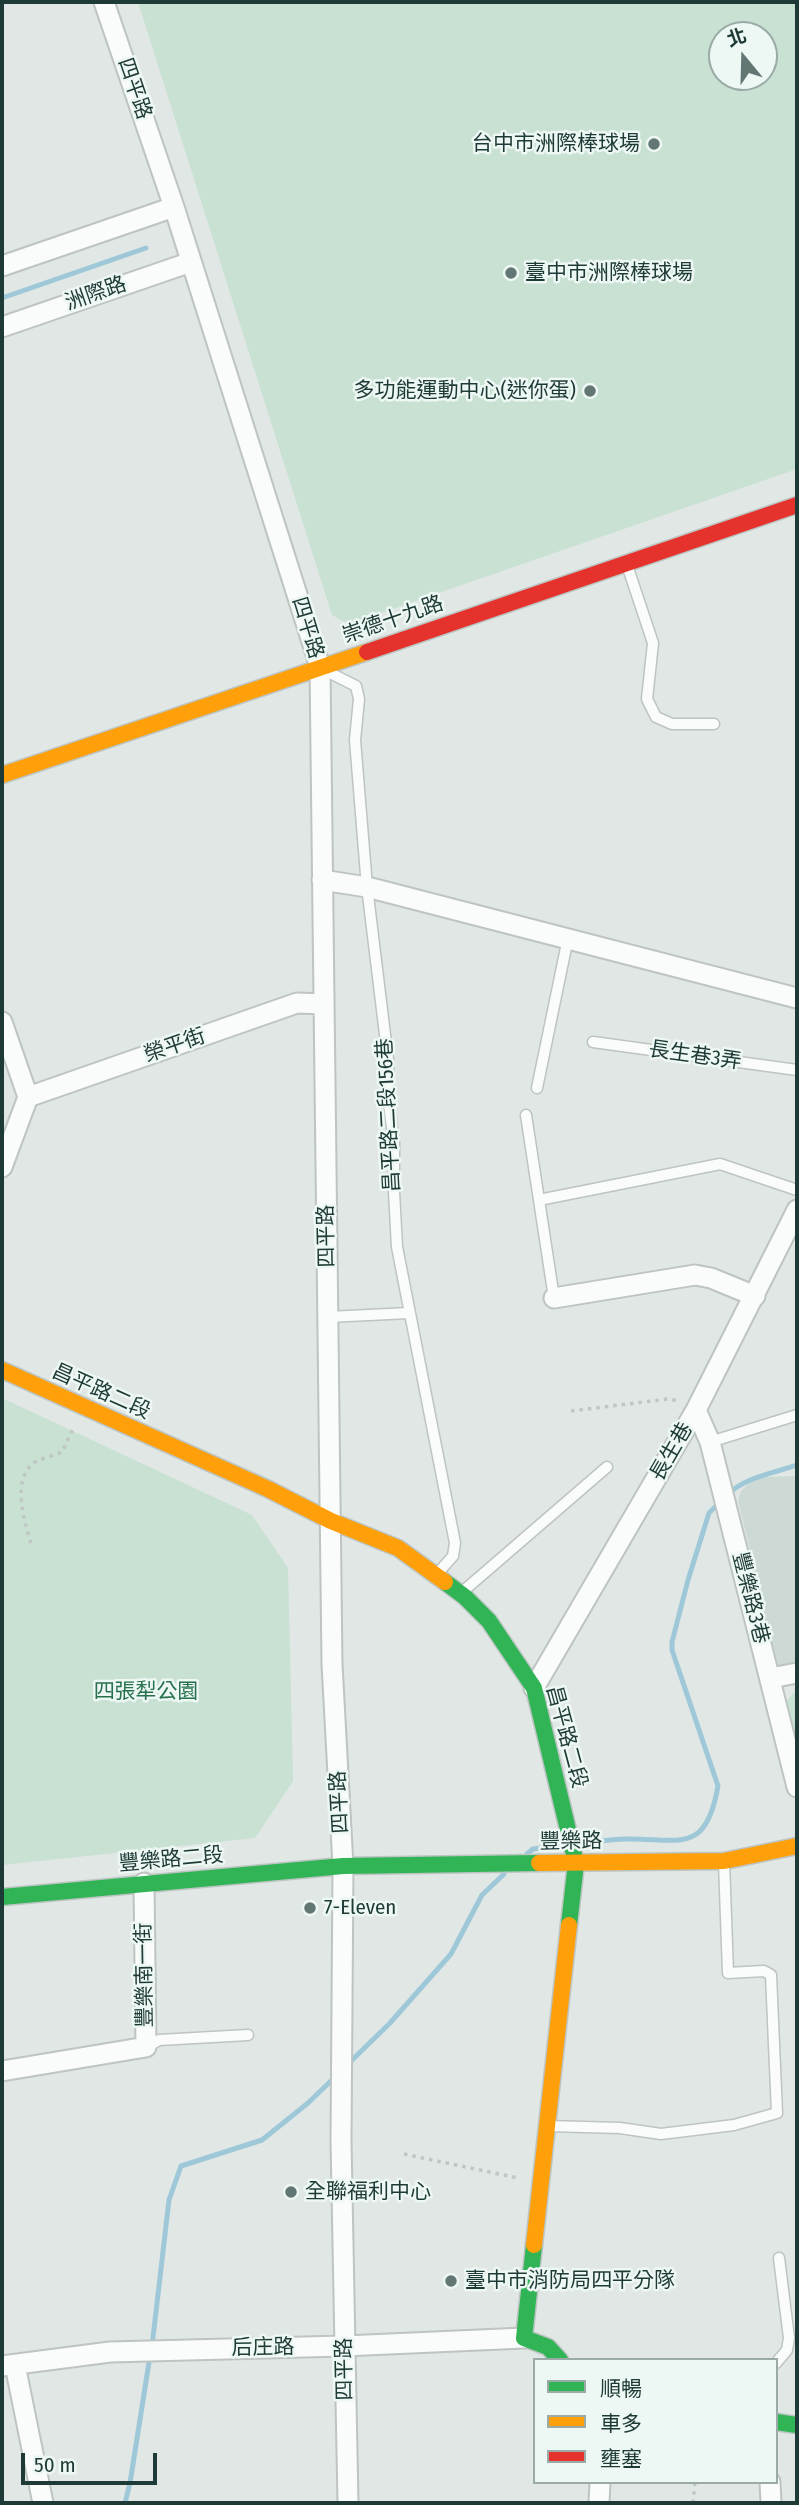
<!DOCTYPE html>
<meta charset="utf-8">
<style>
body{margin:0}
#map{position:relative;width:799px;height:2505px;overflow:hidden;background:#e0e7e5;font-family:"Fira Sans Condensed","Noto Sans TC",sans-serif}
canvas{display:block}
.frame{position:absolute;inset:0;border:4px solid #1e3a36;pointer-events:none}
.legend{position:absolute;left:533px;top:2358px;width:245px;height:126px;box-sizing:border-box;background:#edf7f3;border:2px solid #9aaba7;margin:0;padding:9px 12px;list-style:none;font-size:21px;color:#1e3a36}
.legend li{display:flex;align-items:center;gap:14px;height:35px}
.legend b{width:35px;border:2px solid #9aaba7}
.north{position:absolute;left:708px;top:21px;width:70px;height:70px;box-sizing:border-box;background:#edf7f3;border:2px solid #9aaba7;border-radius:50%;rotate:341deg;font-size:19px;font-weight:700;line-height:28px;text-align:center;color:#1e3a36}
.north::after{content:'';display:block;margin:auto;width:24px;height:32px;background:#627773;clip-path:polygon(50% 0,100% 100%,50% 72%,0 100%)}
.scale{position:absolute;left:21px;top:2453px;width:136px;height:32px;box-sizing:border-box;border:4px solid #1e3a36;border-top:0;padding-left:9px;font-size:21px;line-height:24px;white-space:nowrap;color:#1e3a36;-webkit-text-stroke:5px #edf7f3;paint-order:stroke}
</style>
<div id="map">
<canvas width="799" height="2505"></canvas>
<div class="frame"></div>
<ul class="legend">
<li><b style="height:9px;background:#30b455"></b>順暢</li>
<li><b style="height:9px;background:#ff9f0a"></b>車多</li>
<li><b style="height:9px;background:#e5322d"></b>壅塞</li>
</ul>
<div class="north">北</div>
<div class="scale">50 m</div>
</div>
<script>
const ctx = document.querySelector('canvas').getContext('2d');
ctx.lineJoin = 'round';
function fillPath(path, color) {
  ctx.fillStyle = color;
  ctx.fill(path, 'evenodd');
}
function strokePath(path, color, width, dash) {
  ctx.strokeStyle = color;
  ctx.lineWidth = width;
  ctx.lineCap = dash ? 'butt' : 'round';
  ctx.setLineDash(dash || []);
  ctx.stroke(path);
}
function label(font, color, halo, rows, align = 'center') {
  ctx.font = font + ' "Fira Sans Condensed","Noto Sans TC",sans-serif';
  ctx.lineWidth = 5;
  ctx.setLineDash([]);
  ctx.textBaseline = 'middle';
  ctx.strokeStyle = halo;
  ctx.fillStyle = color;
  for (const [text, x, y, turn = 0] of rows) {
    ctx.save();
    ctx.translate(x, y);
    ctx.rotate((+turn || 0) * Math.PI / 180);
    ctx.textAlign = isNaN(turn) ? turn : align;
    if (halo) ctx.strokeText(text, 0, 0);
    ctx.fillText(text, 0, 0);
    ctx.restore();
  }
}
const built = new Path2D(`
 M797,1476V1664L778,1665L738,1501L741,1491L750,1482L766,1477Z`);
const green = new Path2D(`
 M138,2H797V469L349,624L332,615ZM722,35H764V77H722Z
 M2,1398L252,1515L288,1568L293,1781L255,1838L2,1865Z
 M797,1689V1748L786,1702Z`);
const stream = new Path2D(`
 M2,298L146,248
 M727,1495C745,1477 774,1473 797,1465
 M581,1844C595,1842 610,1839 625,1839C679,1838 706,1856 718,1786L672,1650V1642L688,1580L709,1513L720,1502
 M527,1854L533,1849L564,1845
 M347,2065L390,2023L451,1954L482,1895L504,1874
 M152,2346L169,2200L181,2166L262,2140L308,2103L335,2077
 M125,2503L130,2483L150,2356`);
const path = new Path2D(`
 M571,1411L668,1399L680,1401
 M31,1543C24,1521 11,1478 35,1462C43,1458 54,1455 62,1452L74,1427
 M404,2154L518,2178
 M693,2503L695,2482`);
const lane = new Path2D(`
 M628,568L653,643L647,699L656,717L672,724H714
 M328,672L356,686L359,699L355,740L367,887L388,1059L389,1104L394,1143V1192L397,1247L455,1543L453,1556L437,1574
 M593,1042L797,1070
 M537,1088L568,938
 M526,1115L554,1298
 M539,1200L720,1164L797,1190
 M328,1317L409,1313
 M710,1442L797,1415
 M461,1593L607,1467
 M146,2047L159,2040L248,2035
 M548,2126L620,2128L661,2134L734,2125L777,2113L771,1975L764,1971L728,1973L724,1862
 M776,2363L787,2350L789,2338L779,2258`);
const street = new Path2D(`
 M104,2L174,207L320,667L332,1664L343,1866L341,2141L348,2503
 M2,266L174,207
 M2,327L191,262
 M322,880L367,887L797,998
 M2,1022L28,1097L2,1167
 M28,1097L297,1003L324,1004
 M554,1298L695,1275L711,1278L755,1296
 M696,1410L710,1442L797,1787
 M771,1678L797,1673
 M534,1688L696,1410L797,1210
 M2,2071L146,2047L144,1883
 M15,2365L43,2503
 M2,2366L110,2352L344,2346L524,2338
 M770,2482L771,2503
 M599,2503L600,2482`);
const fast = new Path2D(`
 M445,1582L465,1597L489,1621L534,1688L576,1863L569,1925
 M2,1897L343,1866L539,1863
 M534,2245L524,2338L548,2347L560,2360
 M776,2422L797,2425`);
const slow = new Path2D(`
 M2,775L367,652
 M2,1370L268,1489L331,1521L398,1548L445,1582
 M539,1863L724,1861L797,1846
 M534,2245L569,1925`);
const jam = new Path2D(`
 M367,652L797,505`);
const markers = [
 [654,144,7,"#627773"],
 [511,273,7,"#627773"],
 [590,391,7,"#627773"],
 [310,1908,7,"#627773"],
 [291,2192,7,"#627773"],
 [451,2281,7,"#627773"]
];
const streetNames = [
 ["四平路",134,89,71],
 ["洲際路",96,294,-19],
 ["崇德十九路",393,620,-19],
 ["四平路",307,628,73],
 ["榮平街",175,1046,-19],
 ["長生巷3弄",695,1056,8],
 ["昌平路二段156巷",389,1115,-93],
 ["四平路",327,1236,-91],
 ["昌平路二段",101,1392,24],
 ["長生巷",672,1452,-60],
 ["豐樂路3巷",750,1598,76],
 ["昌平路二段",566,1737,75],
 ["四平路",340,1802,-93],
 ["豐樂路",571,1842,-1],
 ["豐樂路二段",171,1860,-5],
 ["豐樂南一街",145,1975,-91],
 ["后庄路",263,2348,-1],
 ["四平路",345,2369,-91]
];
const poiNames = [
 ["台中市洲際棒球場",640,144,"right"],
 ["臺中市洲際棒球場",525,273],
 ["多功能運動中心(迷你蛋)",576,391,"right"],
 ["7-Eleven",324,1908],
 ["全聯福利中心",305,2192],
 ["臺中市消防局四平分隊",465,2281]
];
const parkNames = [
 ["四張犁公園",146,1692]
];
fillPath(built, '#cdd9d5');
fillPath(green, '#c8e1d3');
strokePath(stream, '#9ec8d8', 5);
strokePath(lane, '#bdc4c2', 13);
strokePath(street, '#bdc4c2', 23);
strokePath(fast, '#bcc5c2', 19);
strokePath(slow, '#bcc5c2', 19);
strokePath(jam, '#bcc5c2', 19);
strokePath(path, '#bfc7c6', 3.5, [3.5, 5]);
strokePath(lane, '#fafbfb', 10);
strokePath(street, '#fafbfb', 19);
strokePath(fast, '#30b455', 16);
strokePath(slow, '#ff9f0a', 16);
strokePath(jam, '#e5322d', 16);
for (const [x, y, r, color] of markers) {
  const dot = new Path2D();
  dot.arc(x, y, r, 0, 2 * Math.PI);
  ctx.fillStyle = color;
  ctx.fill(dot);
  strokePath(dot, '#edf7f3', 2.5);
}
label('21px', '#1e3a36', '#edf7f3', streetNames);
label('21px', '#1e3a36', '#edf7f3', poiNames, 'left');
label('21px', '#28714f', '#edf7f3', parkNames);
</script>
